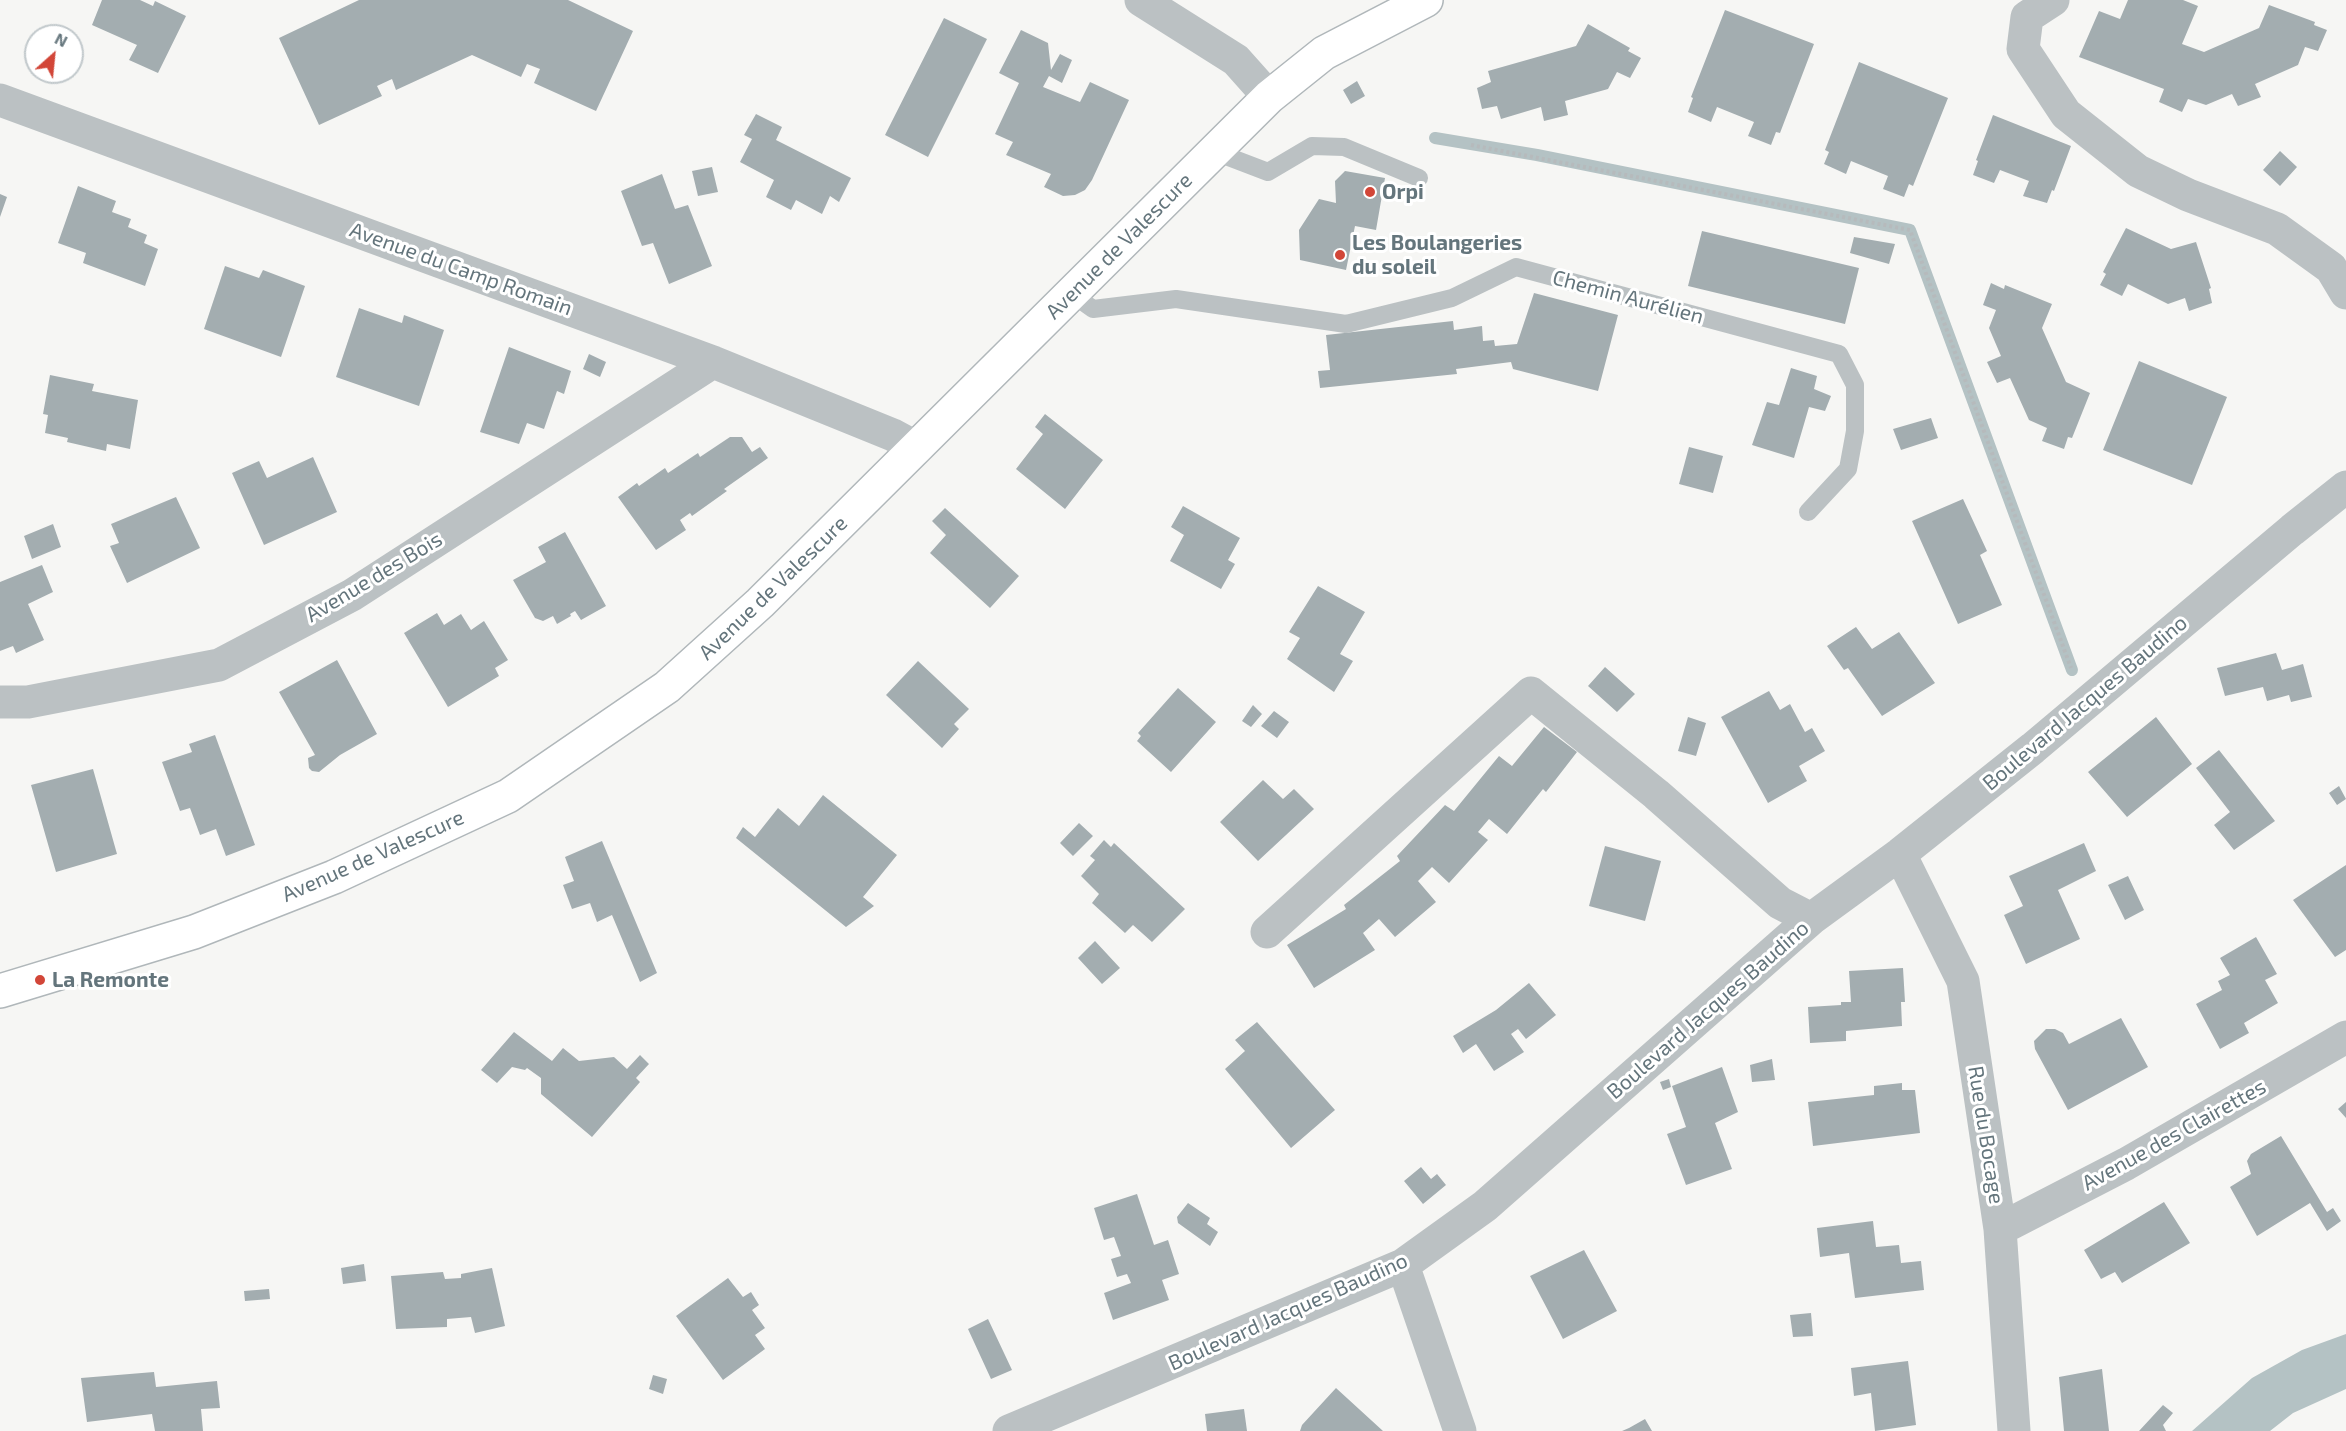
<!DOCTYPE html>
<meta charset="utf-8">
<style>
body{margin:0}
#map{position:relative;width:2346px;height:1431px;overflow:hidden;background:#f6f6f4;font-family:"Exo 2",sans-serif}
canvas{display:block}
.north{position:absolute;left:24px;top:24px;width:60px;height:60px;box-sizing:border-box;background:#fff;border:2px solid #c1c8cb;border-radius:50%;rotate:27deg;font-size:16px;font-weight:700;line-height:24px;text-align:center;color:#64757c}
.north::after{content:'';display:block;margin:auto;width:21px;height:27px;background:#d24638;clip-path:polygon(50% 0,100% 100%,50% 72%,0 100%)}
</style>
<div id="map">
<canvas width="2346" height="1431"></canvas>
<div class="north">N</div>
</div>
<script>
const ctx = document.querySelector('canvas').getContext('2d');
ctx.lineJoin = 'round';
function fillPath(path, color) {
  ctx.fillStyle = color;
  ctx.fill(path, 'evenodd');
}
function strokePath(path, color, width, dash) {
  ctx.strokeStyle = color;
  ctx.lineWidth = width;
  ctx.lineCap = dash ? 'butt' : 'round';
  ctx.setLineDash(dash || []);
  ctx.stroke(path);
}
function label(font, color, halo, rows, align = 'center') {
  ctx.font = font + ' "Exo 2",sans-serif';
  ctx.lineWidth = 6;
  ctx.setLineDash([]);
  ctx.textBaseline = 'middle';
  ctx.strokeStyle = halo;
  ctx.fillStyle = color;
  for (const [text, x, y, turn = 0] of rows) {
    ctx.save();
    ctx.translate(x, y);
    ctx.rotate((+turn || 0) * Math.PI / 180);
    ctx.textAlign = isNaN(turn) ? turn : align;
    if (halo) ctx.strokeText(text, 0, 0);
    ctx.fillText(text, 0, 0);
    ctx.restore();
  }
}
const water = new Path2D(`
 M2346,1334V1389L2293,1413L2270,1431H2192L2252,1378L2302,1350Z`);
const stream = new Path2D(`
 M1435,138L1537,155L1910,230L2072,670`);
const building = new Path2D(`
 M102,0H140L153,6L155,1L186,16L158,73L129,60L137,45L92,25Z
 M359,0H568L633,31L596,111L534,83L540,69L527,64L521,77L472,55L396,90L392,79L377,86L382,96L319,125L279,38Z
 M2128,0H2183L2198,6L2182,44L2204,52L2259,28L2269,5L2315,22L2314,25L2327,30L2318,51L2305,47L2298,65L2255,84L2261,97L2238,106L2232,94L2206,105L2188,99L2182,112L2159,102L2164,89L2079,57L2099,11L2120,19Z
 M1725,10L1814,44L1780,133L1776,132L1771,145L1748,136L1754,122L1717,107L1711,122L1688,112L1693,98L1691,97Z
 M944,18L987,39L928,157L885,135Z
 M1588,24L1630,48L1628,51L1641,58L1630,78L1617,72L1608,89L1565,101L1568,115L1544,121L1541,107L1501,119L1497,106L1482,109L1477,88L1491,82L1488,71L1576,46Z
 M1021,30L1048,43L1051,70L1060,54L1072,60L1062,83L1049,76L1043,87L1080,102L1090,82L1129,100L1092,180L1085,190L1075,195L1063,196L1044,187L1051,174L1006,155L1013,142L995,134L1019,83L999,73Z
 M1859,62L1948,98L1913,186L1909,184L1904,197L1883,189L1888,176L1851,161L1846,174L1824,164L1829,152L1825,150Z
 M1357,81L1365,96L1351,104L1343,90Z
 M756,114L782,127L776,140L851,178L839,202L830,196L822,214L796,200L791,210L766,197L774,180L740,162L752,139L744,135Z
 M1993,115L2071,146L2054,191L2052,190L2047,203L2023,196L2029,181L2000,170L1994,183L1973,175L1978,161L1976,160Z
 M2280,151L2297,167L2280,186L2263,170Z
 M712,167L718,192L698,196L692,171Z
 M1345,171L1385,178L1376,230L1355,226L1346,270L1300,260L1299,230L1319,199L1336,203L1335,181Z
 M662,174L675,209L688,205L712,266L669,284L653,243L642,246L621,191Z
 M78,186L116,201L112,212L131,219L128,227L147,235L144,243L158,249L145,286L83,263L86,253L58,243Z
 M0,194L7,197L0,217Z
 M2126,228L2171,249L2196,242L2211,288L2209,289L2212,303L2189,311L2185,298L2168,304L2128,284L2122,296L2100,285L2106,274L2103,272Z
 M1702,231L1859,268L1845,324L1688,286Z
 M1854,237L1895,244L1889,264L1850,253Z
 M225,266L259,278L263,270L305,286L281,357L204,329Z
 M1991,283L2004,289L2005,285L2052,304L2042,328L2066,382L2090,393L2072,438L2068,437L2064,449L2042,441L2047,428L2029,420L2010,378L1997,383L1987,362L2001,356L1989,328L1996,310L1983,305Z
 M1534,293L1618,315L1598,391L1513,369L1511,362L1456,369L1457,374L1320,388L1318,371L1330,370L1326,335L1453,321L1454,330L1482,326L1483,341L1494,340L1495,346L1517,344Z
 M359,308L402,323L404,315L444,330L419,406L336,377Z
 M509,347L571,371L564,394L557,391L544,429L527,423L519,444L480,432Z
 M589,354L606,362L600,377L583,369Z
 M2139,361L2227,397L2192,485L2103,450Z
 M1791,368L1817,376L1814,389L1831,396L1825,411L1809,407L1794,458L1752,445L1767,402L1779,405Z
 M50,375L94,384L92,391L138,400L130,449L107,444L106,451L67,442L68,438L45,433L48,415L43,414Z
 M1045,414L1103,460L1065,509L1016,469L1043,434L1035,427Z
 M1931,418L1938,438L1901,450L1893,429Z
 M730,437H742L752,452L760,447L768,458L724,489L727,491L692,516L690,513L680,520L686,530L656,550L618,497L637,483L639,486L665,468L668,473L698,453L700,457Z
 M1689,447L1723,456L1713,493L1679,484Z
 M313,457L337,512L264,545L232,473L259,461L267,478Z
 M176,497L200,548L127,583L110,546L119,543L111,524Z
 M1963,499L1987,551L1980,555L2002,605L1958,624L1912,521Z
 M1183,506L1240,538L1228,560L1235,564L1221,589L1170,561L1184,535L1171,527Z
 M945,508L1019,576L990,608L930,553L946,535L932,521Z
 M53,524L61,547L32,559L24,536Z
 M565,532L606,606L581,620L575,611L570,614L571,616L557,624L553,616L543,621L535,618L513,580L546,562L538,547Z
 M42,565L53,592L28,604L44,640L16,653L13,646L0,651V582Z
 M1318,586L1365,612L1340,654L1353,661L1334,692L1287,659L1300,638L1289,632Z
 M437,613L444,625L461,614L471,630L484,621L508,660L495,668L499,676L448,707L404,633Z
 M1856,627L1872,649L1899,632L1935,683L1882,716L1848,668L1844,670L1827,646Z
 M2276,653L2282,670L2303,664L2312,697L2291,702L2289,695L2267,701L2263,687L2225,696L2217,668Z
 M337,660L377,734L340,755L319,772L312,771L309,768L308,758L315,755L279,692Z
 M918,661L969,709L954,724L959,729L942,748L886,695Z
 M1605,667L1635,694L1617,712L1588,686Z
 M1178,688L1216,722L1171,772L1137,741L1141,736L1138,733Z
 M1769,691L1780,710L1790,704L1805,732L1812,728L1825,751L1799,766L1807,781L1768,803L1721,717Z
 M1253,705L1262,714L1251,727L1242,721Z
 M1274,711L1289,722L1277,738L1261,726Z
 M1688,717L1706,723L1696,756L1678,751Z
 M2156,717L2192,764L2127,817L2088,772Z
 M1544,727L1577,752L1546,792L1543,789L1507,834L1489,819L1478,832L1488,840L1449,883L1432,867L1418,881L1436,902L1395,937L1379,919L1363,933L1375,950L1314,988L1287,945L1346,909L1344,905L1400,861L1397,856L1445,805L1454,811L1499,756L1512,766Z
 M215,735L255,845L226,856L216,829L200,835L190,808L180,811L162,762L192,752L189,744Z
 M2219,750L2275,821L2234,850L2214,825L2230,812L2196,768Z
 M93,769L117,854L56,872L31,785Z
 M1263,780L1283,799L1294,789L1314,809L1258,861L1220,822Z
 M2339,786L2346,799L2337,805L2329,793Z
 M823,795L897,855L863,897L874,906L846,927L736,838L743,827L755,837L778,808L799,826Z
 M1079,823L1093,836L1073,856L1060,843Z
 M1104,840L1111,847L1114,843L1185,909L1152,942L1133,925L1125,933L1092,903L1099,894L1081,876L1095,860L1090,856Z
 M602,841L657,973L640,982L612,915L597,922L590,903L572,909L563,885L574,881L565,857Z
 M2084,843L2096,871L2058,890L2080,939L2026,964L2004,915L2023,906L2009,876Z
 M1605,846L1661,861L1645,921L1589,906Z
 M2346,865V950L2335,957L2293,900Z
 M2128,876L2144,910L2125,920L2108,885Z
 M2256,937L2277,974L2265,980L2278,1003L2244,1023L2249,1033L2220,1049L2196,1004L2222,990L2218,981L2230,975L2220,958Z
 M1095,941L1120,968L1102,984L1078,958Z
 M1903,968L1905,1002H1901L1902,1026L1846,1031V1041L1810,1043L1808,1007L1841,1005V1002H1851L1849,971Z
 M1529,983L1556,1015L1526,1039L1518,1029L1511,1034L1524,1052L1494,1071L1476,1044L1463,1053L1453,1036L1496,1010Z
 M2121,1018L2148,1067L2068,1110L2035,1049L2034,1041L2046,1029H2055L2063,1033L2069,1044Z
 M1257,1022L1335,1110L1291,1148L1225,1069L1245,1051L1235,1040Z
 M514,1032L552,1061L563,1048L579,1061L614,1057L627,1069L640,1055L649,1064L636,1078L640,1082L592,1137L541,1094V1078L527,1068L525,1070L512,1067L497,1083L481,1070Z
 M1772,1059L1775,1080L1752,1082L1750,1065Z
 M1722,1067L1738,1112L1715,1123L1732,1169L1686,1185L1667,1134L1686,1127L1672,1086Z
 M1669,1079L1671,1087L1663,1090L1660,1082Z
 M1902,1083V1090H1915L1920,1133L1813,1146L1808,1102L1874,1095V1086Z
 M2346,1102V1118L2338,1109Z
 M2281,1136L2327,1212L2333,1208L2341,1221L2327,1231L2310,1203L2257,1236L2230,1187L2251,1174L2247,1161L2251,1154Z
 M1421,1167L1431,1179L1437,1174L1446,1185L1423,1204L1404,1181Z
 M1137,1194L1154,1245L1168,1240L1179,1274L1162,1280L1169,1300L1113,1320L1104,1293L1131,1283L1127,1274L1117,1277L1111,1259L1121,1256L1114,1237L1104,1240L1094,1208Z
 M2164,1202L2190,1243L2122,1283L2115,1272L2101,1279L2084,1250Z
 M1188,1203L1210,1218L1207,1224L1218,1232L1210,1246L1178,1223L1177,1217Z
 M1873,1221L1876,1247L1899,1245L1901,1263L1921,1261L1924,1290L1855,1298L1849,1253L1820,1257L1817,1228Z
 M1584,1250L1617,1311L1563,1339L1530,1276Z
 M364,1264L366,1281L343,1284L341,1268Z
 M492,1268L505,1326L475,1333L471,1317L447,1319V1327L396,1329L391,1276L443,1272L445,1279L461,1278V1274Z
 M728,1278L743,1297L751,1292L759,1305L752,1310L765,1328L755,1335L765,1349L723,1380L676,1316Z
 M269,1289L270,1299L245,1301L244,1291Z
 M1811,1313L1813,1336L1793,1337L1790,1315Z
 M988,1319L1012,1370L991,1379L968,1329Z
 M1908,1361L1916,1425L1875,1431L1871,1393L1854,1396L1851,1368Z
 M2102,1369L2109,1431H2064L2059,1377Z
 M154,1372L156,1387L217,1381L220,1408L201,1409L203,1431H155L152,1414L87,1422L81,1378Z
 M653,1375L667,1379L663,1394L649,1389Z
 M1336,1388L1383,1431H1300L1302,1425Z
 M2163,1405L2173,1413L2163,1425L2166,1431H2139Z
 M1244,1409L1247,1431H1207L1205,1414Z
 M1645,1419L1652,1431H1622L1629,1428Z`);
const path = new Path2D(`
 M1471,145L1910,230L2071,668`);
const lane = new Path2D(`
 M1213,151L1268,172L1312,146L1344,147L1419,178
 M1072,294L1093,309L1176,299L1346,324L1452,298L1516,267L1839,354L1855,385V431L1848,469L1808,512`);
const street = new Path2D(`
 M1141,0L1236,60L1269,97
 M2053,0L2027,17L2023,49L2066,114L2138,171L2188,195L2277,229L2331,268L2346,293
 M0,100L713,362L893,435L917,448
 M0,702H28L219,665L352,595L713,362
 M1900,854L1963,981L2000,1229L2014,1431
 M1267,932L1531,693L1656,794L1780,903L1811,919
 M2000,1229L2126,1164L2346,1037
 M1403,1265L1460,1431
 M1009,1431L1403,1265L1485,1206L1811,919L1900,854L2033,748L2292,530L2346,487`);
const secondary = new Path2D(`
 M0,991L194,932L334,877L508,796L667,687L760,603L1269,97L1324,53L1426,0`);
const markers = [
 [1370,192,6,"#d24638"],
 [1340,255,6,"#d24638"],
 [40,980,6,"#d24638"]
];
const poiNames = [
 ["Orpi",1382,192],
 ["Les Boulangeries",1352,243],
 ["du soleil",1352,267],
 ["La Remonte",52,980]
];
const streetNames = [
 ["Avenue de Valescure",1119,246,-45],
 ["Avenue du Camp Romain",461,269,20],
 ["Chemin Aurélien",1628,297,15],
 ["Avenue des Bois",374,577,-31],
 ["Avenue de Valescure",773,588,-44],
 ["Boulevard Jacques Baudino",2085,703,-40],
 ["Avenue de Valescure",373,856,-24],
 ["Boulevard Jacques Baudino",1708,1010,-41],
 ["Rue du Bocage",1986,1135,81],
 ["Avenue des Clairettes",2174,1135,-29],
 ["Boulevard Jacques Baudino",1288,1312,-24]
];
fillPath(water, '#b4c2c4');
strokePath(stream, '#b4c2c4', 12);
fillPath(building, '#a3adb0');
strokePath(secondary, '#b0b7ba', 36);
strokePath(path, '#b6babc', 4, [3, 3]);
strokePath(lane, '#bbc1c3', 18);
strokePath(street, '#bbc1c3', 33);
strokePath(secondary, '#fff', 33);
for (const [x, y, r, color] of markers) {
  const dot = new Path2D();
  dot.arc(x, y, r, 0, 2 * Math.PI);
  ctx.fillStyle = color;
  ctx.fill(dot);
  strokePath(dot, '#fff', 2);
}
label('bold 21px', '#64757c', '#fff', poiNames, 'left');
label('21px', '#64757c', '#fff', streetNames);
</script>
